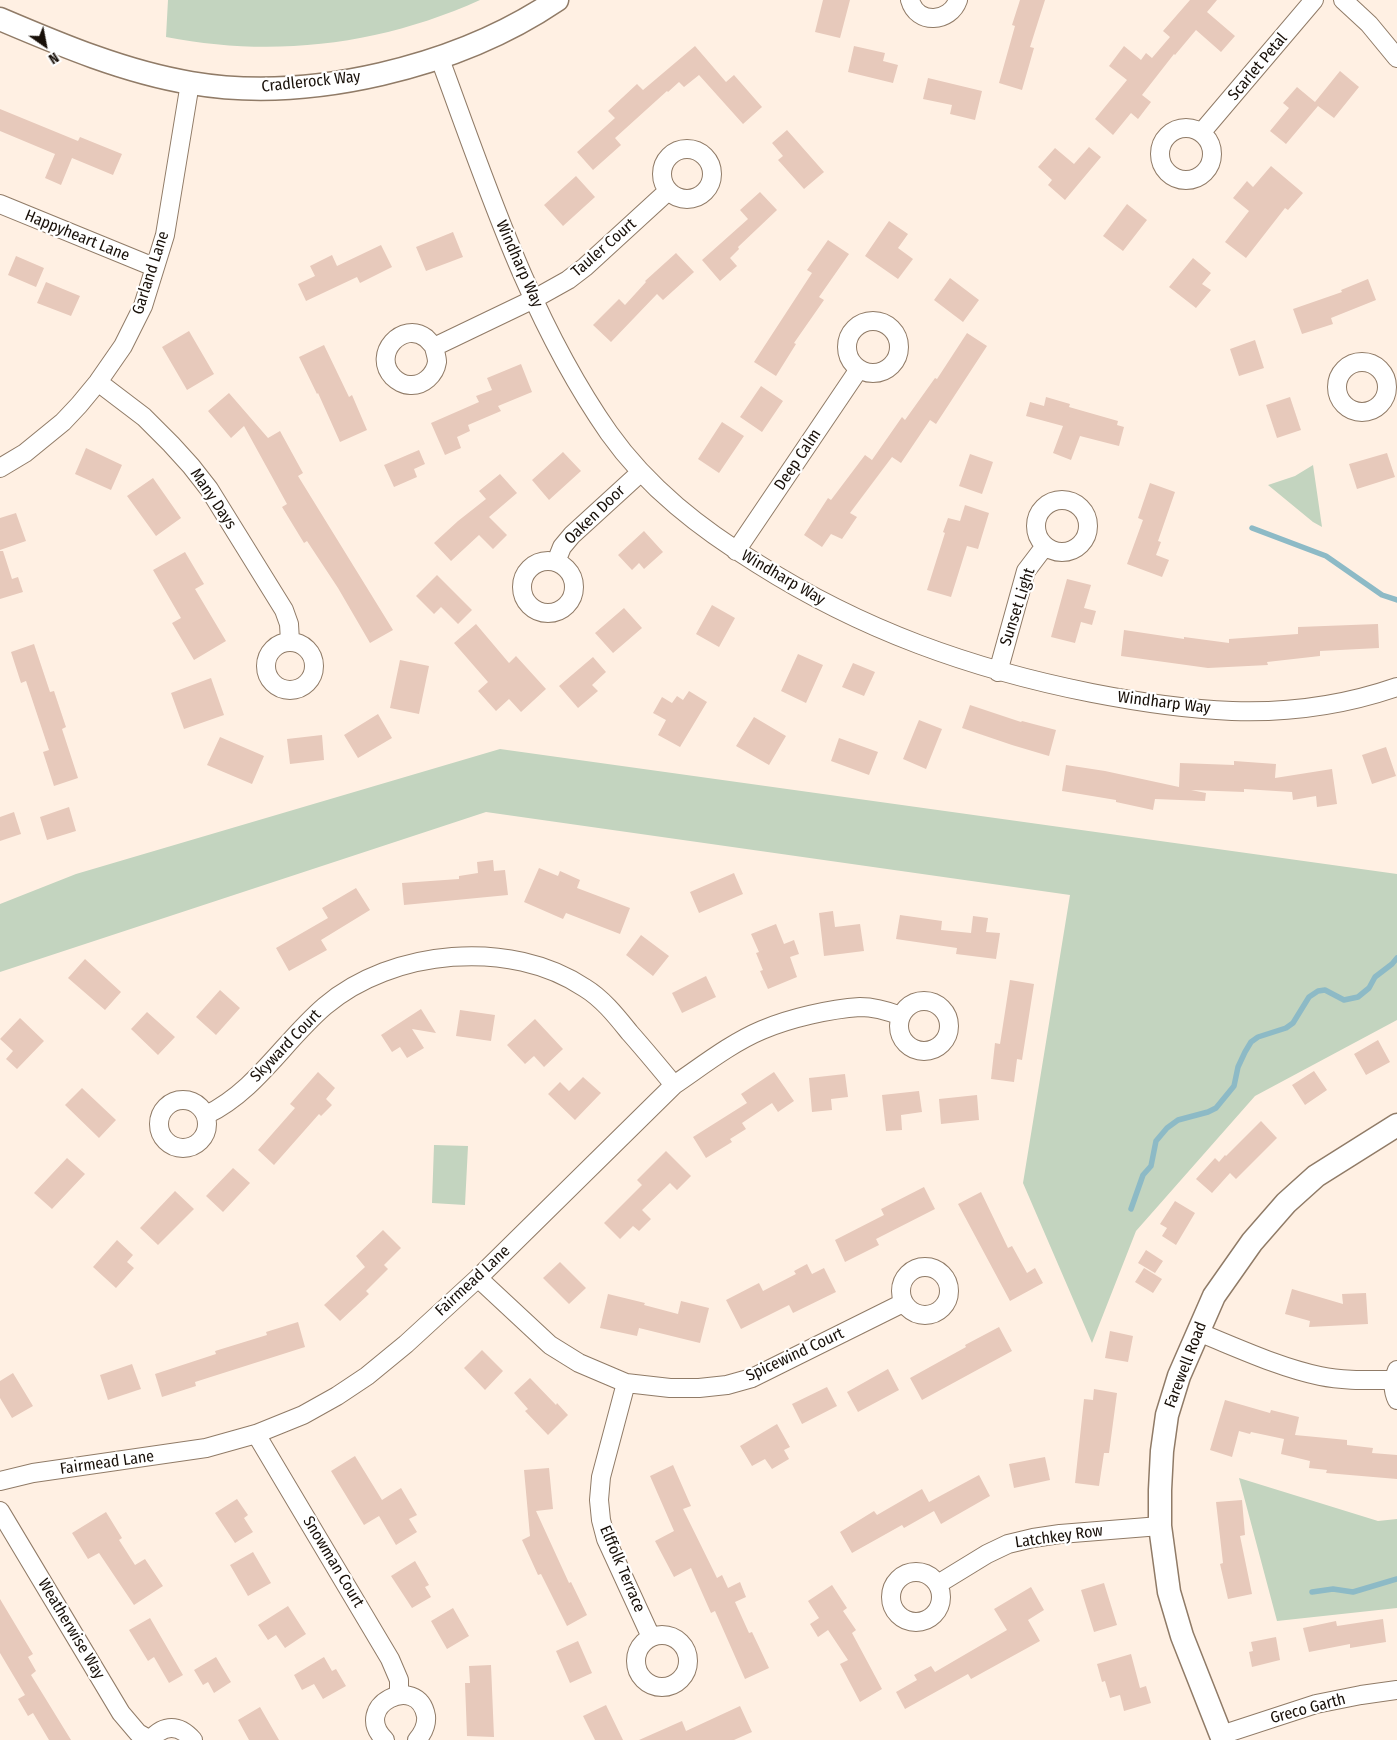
<!DOCTYPE html>
<style>
body{margin:0}
#map{position:relative;width:1397px;height:1740px;overflow:hidden;background:#fff0e3;font-family:"Fira Sans Condensed",sans-serif}
canvas{display:block}
.north{position:absolute;left:20px;top:20px;width:50px;height:50px;-webkit-text-stroke:4px #fff;paint-order:stroke;rotate:147deg;font-size:14px;font-weight:700;line-height:20px;text-align:center;color:#181009}
.north::after{content:'';display:block;margin:auto;width:18px;height:22px;background:#181009;clip-path:polygon(50% 0,100% 100%,50% 72%,0 100%)}
</style>
<div id="map">
<canvas width="1397" height="1740"></canvas>
<div class="north">N</div>
</div>
<script>
const ctx = document.querySelector('canvas').getContext('2d');
ctx.lineJoin = 'round';
function fillPath(path, color) {
  ctx.fillStyle = color;
  ctx.fill(path, 'evenodd');
}
function strokePath(path, color, width, dash) {
  ctx.strokeStyle = color;
  ctx.lineWidth = width;
  ctx.lineCap = dash ? 'butt' : 'round';
  ctx.setLineDash(dash || []);
  ctx.stroke(path);
}
function label(font, color, halo, rows, align = 'center') {
  ctx.font = font + ' "Fira Sans Condensed",sans-serif';
  ctx.lineWidth = 4.5;
  ctx.setLineDash([]);
  ctx.textBaseline = 'middle';
  ctx.strokeStyle = halo;
  ctx.fillStyle = color;
  for (const [text, x, y, turn = 0] of rows) {
    ctx.save();
    ctx.translate(x, y);
    ctx.rotate((+turn || 0) * Math.PI / 180);
    ctx.textAlign = isNaN(turn) ? turn : align;
    if (halo) ctx.strokeText(text, 0, 0);
    ctx.fillText(text, 0, 0);
    ctx.restore();
  }
}
const green = new Path2D(`
 M168,0H480C380,45 274,58 166,37Z
 M1313,465L1322,527L1313,522L1268,485L1295,476Z
 M500,749L1397,874V1020L1255,1096L1136,1231L1092,1343L1023,1183L1070,895L486,812L0,972V904L76,874Z
 M434,1145L468,1146L465,1205L432,1203Z
 M1239,1478L1378,1521L1397,1519V1608L1277,1621Z`);
const stream = new Path2D(`
 M1252,528L1326,556L1382,595L1397,600
 M1131,1209L1143,1175L1151,1166L1156,1141L1167,1128L1178,1120L1208,1112L1216,1108L1234,1086L1238,1067L1245,1052L1251,1042L1258,1037L1286,1028L1293,1023L1309,997L1318,991L1325,990L1344,1000L1358,997L1369,988L1375,977L1392,964L1397,958
 M1312,1592L1333,1589L1353,1592L1397,1579`);
const building = new Path2D(`
 M823,0H850L840,38L815,32Z
 M1020,0H1045L1030,47L1034,48L1022,90L999,83L1015,26L1012,25Z
 M1190,0H1217L1207,12L1235,36L1221,52L1196,30L1175,55L1174,54L1142,95L1151,102L1138,119L1131,113L1113,135L1095,119L1127,80L1109,66L1124,46L1141,60L1146,53L1152,58L1170,37L1163,31Z
 M695,46L726,82L734,75L762,107L743,124L699,75L684,87L679,82L668,92L667,91L615,138L621,145L593,170L577,152L615,118L608,111L637,84L643,90Z
 M854,46L885,53L883,61L898,65L893,83L848,72Z
 M1340,71L1359,87L1334,118L1318,106L1286,144L1270,131L1289,108L1283,103L1297,87L1315,102Z
 M928,78L982,91L975,120L950,114L952,105L923,99Z
 M0,109L78,141L80,137L122,154L113,175L72,158L61,185L45,178L55,154L0,131Z
 M787,130L824,172L804,189L778,160L783,156L772,143Z
 M1089,147L1101,157L1065,200L1048,185L1052,180L1038,167L1055,148L1074,164Z
 M1271,166L1303,193L1288,210L1285,208L1246,258L1225,242L1249,211L1233,198L1247,181L1253,187Z
 M576,176L595,197L563,226L544,205Z
 M760,192L777,210L738,247L739,249L730,258L737,266L720,281L702,260L748,219L740,210Z
 M1127,204L1147,220L1123,251L1103,236Z
 M889,221L908,234L898,248L913,259L898,279L865,256Z
 M453,232L463,257L426,271L416,247Z
 M828,240L849,254L819,297L824,300L794,343L796,344L776,376L754,362L812,273L807,270Z
 M381,245L392,267L360,283L357,277L306,301L298,284L315,276L310,266L332,255L337,266Z
 M676,253L694,272L663,300L657,294L611,342L593,325L619,299L625,305L646,282L645,281Z
 M16,256L44,268L36,287L8,275Z
 M1193,258L1211,273L1202,284L1211,290L1196,308L1169,287Z
 M950,278L979,300L963,322L934,300Z
 M1368,279L1376,300L1331,318L1333,324L1302,334L1293,309L1342,292L1341,290Z
 M46,282L80,296L71,316L37,303Z
 M189,331L214,374L187,390L162,347Z
 M967,333L987,346L936,424L930,420L901,463L892,457L850,513L857,517L842,539L831,534L822,547L804,535L828,498L831,500L865,455L872,460L902,417L905,420L935,378L937,379Z
 M1255,340L1264,368L1239,376L1230,349Z
 M324,345L349,397L352,395L367,430L340,442L318,393L317,394L299,357Z
 M521,364L532,392L498,406L501,411L468,425L470,431L457,437L461,448L445,455L431,423L479,402L476,396L492,390L487,378Z
 M761,386L783,401L762,432L740,417Z
 M229,393L268,438L280,431L303,473L298,476L393,630L370,643L338,588L307,541L304,543L282,507L287,504L244,426L231,438L208,411Z
 M1046,397L1070,404L1069,407L1118,421L1117,425L1124,427L1119,446L1080,436L1071,460L1053,453L1063,426L1026,416L1030,402L1044,406Z
 M1290,397L1301,430L1277,438L1266,405Z
 M722,422L744,436L719,473L698,459Z
 M86,448L122,465L111,490L75,474Z
 M419,450L425,464L414,469L417,477L394,487L384,465Z
 M563,452L581,471L549,500L532,480Z
 M1387,453L1395,477L1357,489L1349,464Z
 M970,454L993,462L982,494L959,486Z
 M500,474L517,493L489,517L507,535L493,549L479,535L451,561L434,543L458,521L486,499L479,491Z
 M153,478L181,518L156,536L127,496Z
 M1150,483L1175,492L1158,541L1161,542L1156,555L1169,560L1162,577L1127,564L1143,520L1138,518Z
 M965,505L989,513L978,549L967,546L951,597L927,590L945,533L943,532L948,518L960,521Z
 M16,513L26,541L0,550V518Z
 M644,531L663,552L644,569L639,563L632,570L618,555Z
 M0,551H3L12,579L18,577L23,592L0,599Z
 M185,552L204,584L195,589L226,641L194,660L172,623L181,618L153,570Z
 M437,575L472,610L458,624L441,607L434,614L416,596Z
 M1067,579L1091,585L1084,608L1096,611L1092,625L1081,622L1075,643L1051,637Z
 M712,605L735,618L719,647L696,634Z
 M624,608L642,628L613,653L595,633Z
 M476,624L509,663L516,656L546,689L521,712L509,699L496,711L478,691L488,682L454,643Z
 M1378,624L1379,648L1320,651V656L1267,662L1268,665L1208,668L1121,656L1124,630L1184,639V637L1229,643V639L1298,634V627Z
 M34,644L50,692L54,691L66,727L62,729L78,778L54,786L43,752L49,750L26,681L21,683L11,652Z
 M798,654L823,665L806,703L781,691Z
 M593,657L606,672L592,685L598,691L578,708L559,686Z
 M400,660L429,666L419,714L390,708Z
 M853,663L875,672L864,696L842,687Z
 M211,678L224,715L184,729L171,693Z
 M689,691L707,702L680,747L658,735L666,720L653,713L662,697L672,703L677,696L683,700Z
 M970,705L1021,722L1022,721L1056,730L1049,756L1012,745L962,728Z
 M378,714L392,738L358,758L344,735Z
 M754,717L786,736L769,765L736,746Z
 M919,720L942,729L926,769L903,759Z
 M322,735L324,760L290,764L287,739Z
 M220,737L264,756L252,784L207,765Z
 M839,738L878,752L869,775L831,761Z
 M1386,747L1396,776L1372,784L1362,755Z
 M1234,761L1276,764L1275,778L1332,769L1337,804L1317,807L1316,796L1293,800L1292,792L1244,789V792L1191,790L1206,793L1205,801L1155,799L1153,810L1116,802V800L1062,791L1066,765L1105,771L1179,787L1180,763L1234,765Z
 M69,807L76,831L47,840L40,817Z
 M14,812L21,834L0,841V817Z
 M493,860L494,871L505,870L508,895L404,905L402,883L459,879V876L478,873L477,862Z
 M539,868L558,876L560,871L580,880L577,888L630,908L620,934L566,913L563,919L524,902Z
 M734,873L743,894L699,913L690,892Z
 M356,888L370,910L321,940L327,950L289,971L276,948L328,918L322,908Z
 M833,911L835,927L860,924L864,951L824,956L819,913Z
 M900,915L942,921L941,930L971,933L973,916L988,918L986,932L1000,933L996,959L956,954L957,948L896,939Z
 M776,924L784,944L794,940L799,954L790,957L797,977L768,989L760,971L763,970L756,953L759,952L751,934Z
 M641,935L669,956L653,976L626,955Z
 M85,959L121,992L105,1010L68,978Z
 M706,976L716,997L682,1013L672,993Z
 M1010,980L1034,984L1022,1060L1017,1059L1014,1082L991,1079L995,1043L1000,1044Z
 M220,990L240,1008L216,1035L196,1017Z
 M421,1009L436,1033L412,1029L424,1048L407,1058L400,1047L392,1052L381,1035Z
 M460,1010L495,1015L491,1041L456,1036Z
 M147,1012L175,1037L158,1055L131,1029Z
 M20,1018L44,1041L17,1069L6,1059L13,1051L0,1039Z
 M535,1019L563,1049L544,1067L534,1056L525,1064L507,1045Z
 M1378,1040L1390,1062L1366,1075L1354,1054Z
 M1314,1071L1327,1090L1305,1105L1292,1085Z
 M318,1072L335,1088L326,1099L332,1105L321,1116L319,1114L274,1165L258,1150L295,1108L290,1104Z
 M774,1072L794,1101L778,1112L772,1103L742,1123L746,1129L730,1139L732,1142L706,1158L693,1137L747,1103L741,1094Z
 M845,1074L848,1097L831,1099L832,1110L812,1112L809,1078Z
 M583,1077L601,1093L575,1120L548,1094L560,1082L569,1091Z
 M82,1088L116,1120L99,1138L65,1105Z
 M919,1091L922,1112L901,1115L902,1130L886,1131L882,1095Z
 M977,1095L979,1120L941,1124L939,1099Z
 M1261,1121L1277,1138L1236,1179L1230,1173L1212,1193L1196,1179L1215,1158L1219,1162L1225,1155L1226,1156Z
 M666,1151L691,1176L677,1190L670,1183L642,1210L651,1219L639,1231L633,1226L620,1239L604,1223L642,1185L637,1180Z
 M67,1158L85,1174L52,1209L34,1193Z
 M233,1168L250,1183L223,1212L206,1196Z
 M924,1187L935,1209L876,1239L879,1245L845,1262L835,1240L884,1215L881,1209Z
 M175,1191L194,1209L158,1245L140,1228Z
 M981,1192L1008,1248L1012,1246L1027,1273L1035,1268L1043,1283L1010,1301L958,1204Z
 M1175,1201L1195,1213L1176,1245L1162,1236L1167,1228L1160,1224Z
 M383,1230L401,1248L384,1265L388,1269L366,1291L369,1294L340,1321L324,1305L365,1267L356,1256Z
 M117,1240L133,1255L127,1262L134,1268L116,1288L93,1267Z
 M1146,1250L1163,1261L1155,1273L1138,1263Z
 M560,1262L586,1288L569,1304L543,1278Z
 M807,1264L812,1274L824,1268L836,1292L793,1313L789,1305L741,1329L726,1300L759,1283L763,1291L796,1274L794,1271Z
 M1144,1268L1162,1279L1153,1293L1135,1282Z
 M1292,1289L1343,1304L1342,1294L1366,1293L1368,1324L1309,1327L1310,1321L1285,1314Z
 M608,1294L645,1303L644,1305L678,1314L681,1301L709,1308L700,1343L639,1328L637,1336L600,1328Z
 M298,1322L305,1347L195,1382L196,1386L162,1397L155,1374L216,1354L215,1351L267,1335L266,1332Z
 M999,1327L1012,1351L922,1400L910,1378L966,1347L965,1345Z
 M1110,1331L1133,1336L1128,1362L1105,1358Z
 M482,1350L503,1371L485,1390L464,1368Z
 M132,1364L141,1389L108,1400L100,1375Z
 M888,1369L899,1390L858,1412L847,1392Z
 M13,1373L33,1406L12,1418L0,1398V1381Z
 M530,1378L556,1405L557,1403L568,1415L548,1435L525,1411L528,1409L514,1393Z
 M827,1387L837,1406L802,1424L792,1404Z
 M1094,1389L1117,1393L1109,1453H1104L1099,1486L1075,1483L1084,1399L1093,1400Z
 M1225,1400L1270,1413L1271,1410L1299,1417L1295,1435L1347,1440V1445L1373,1448L1372,1453L1397,1455V1479L1326,1473L1327,1470L1309,1468L1310,1461L1281,1454L1284,1439L1251,1432L1250,1434L1239,1431L1232,1457L1210,1450Z
 M777,1424L790,1447L784,1450L789,1459L772,1469L765,1459L752,1466L740,1446Z
 M355,1456L382,1500L401,1488L417,1515L409,1519L417,1532L396,1545L379,1516L364,1525L331,1471Z
 M1045,1457L1050,1480L1014,1488L1009,1464Z
 M673,1465L691,1506L683,1509L717,1578L722,1575L728,1588L740,1582L746,1597L735,1602L749,1633L752,1632L769,1668L745,1679L715,1611L711,1613L691,1568L674,1577L655,1541L674,1531L650,1476Z
 M549,1468L553,1509L536,1511L569,1583L571,1582L587,1615L567,1626L541,1574L538,1575L522,1540L530,1536L524,1470Z
 M979,1475L990,1496L941,1524L934,1511L904,1528L902,1525L852,1553L840,1532L874,1511L877,1515L922,1489L929,1502Z
 M237,1499L248,1515L244,1518L253,1532L235,1543L215,1513Z
 M1242,1500L1245,1535L1240,1536L1252,1594L1228,1599L1220,1564L1223,1563L1216,1502Z
 M106,1512L122,1538L119,1540L135,1565L145,1559L163,1586L134,1605L99,1553L88,1559L72,1533Z
 M253,1552L271,1583L248,1596L230,1565Z
 M415,1561L429,1585L425,1587L431,1597L412,1608L391,1576Z
 M1104,1583L1117,1625L1094,1632L1081,1590Z
 M832,1585L847,1608L843,1611L856,1630L852,1633L882,1689L860,1702L840,1664L848,1660L828,1630L818,1637L810,1624L819,1618L808,1601Z
 M1031,1587L1044,1610L1028,1620L1040,1641L971,1679L968,1674L905,1709L896,1692L917,1680L914,1675L931,1666L935,1672L1007,1630L994,1609Z
 M0,1599L33,1654L28,1657L36,1671L31,1675L71,1740H49L33,1713L28,1716L18,1699L25,1695L0,1653Z
 M288,1606L306,1634L285,1648L276,1635L268,1640L258,1625Z
 M453,1608L469,1636L447,1649L431,1621Z
 M150,1618L183,1675L169,1683L154,1657L148,1661L129,1630Z
 M1383,1619L1386,1642L1350,1648V1644L1309,1652L1303,1628L1336,1621L1337,1626Z
 M1276,1637L1280,1660L1252,1667L1249,1652L1253,1651L1251,1642Z
 M578,1641L592,1673L570,1683L556,1651Z
 M1131,1654L1140,1688L1146,1686L1151,1703L1124,1711L1120,1695L1110,1698L1105,1681L1102,1682L1097,1664Z
 M216,1657L231,1682L214,1693L208,1682L203,1685L194,1670Z
 M324,1657L332,1671L336,1669L346,1686L323,1699L314,1684L302,1690L294,1675Z
 M491,1665L494,1737L467,1736L465,1683H470L469,1666Z
 M606,1705L623,1740H595L583,1716Z
 M740,1706L752,1732L734,1740H639L682,1721L686,1731Z
 M260,1707L279,1740H249L238,1720Z`);
const minor = new Path2D(`
 M910,0C917,25 950,23 958,0
 M1343,0L1369,24L1397,58
 M440,59C487,186 530,320 609,433C648,488 701,529 758,564C862,630 971,669 1092,693C1138,702 1185,709 1232,711C1288,713 1345,705 1397,687
 M1160 154a26 26 0 1 1 52 0a26 26 0 1 1-52 0Z
 M1201,133L1314,0
 M662 174a25 25 0 1 1 50 0a25 25 0 1 1-50 0Z
 M0,204L154,267
 M847 347a26 26 0 1 1 52 0a26 26 0 1 1-52 0Z
 M434,347C435,352 437,357 437,362C435,375 423,386 410,385C404,385 397,381 393,377C371,354 403,320 426,338C429,341 432,344 434,347L534,299L568,280L585,267L668,191
 M1337 387a25 25 0 1 1 50 0a25 25 0 1 1-50 0Z
 M98,382L144,417L171,444L191,466L209,489L284,610L289,624L290,641
 M0,468L25,453L63,422L79,405L98,382L123,346L143,306L165,235L190,83
 M1036 526a26 26 0 1 1 52 0a26 26 0 1 1-52 0Z
 M736,551L859,369
 M522 587a26 26 0 1 1 52 0a26 26 0 1 1-52 0Z
 M556,562L562,547L572,535L641,472
 M266 666a24 24 0 1 1 48 0a24 24 0 1 1-48 0Z
 M998,672L1026,571L1045,546
 M899 1026a25 25 0 1 1 50 0a25 25 0 1 1-50 0Z
 M159 1124a24 24 0 1 1 48 0a24 24 0 1 1-48 0Z
 M206,1115C256,1091 284,1041 325,1006C392,949 511,938 585,988C603,999 617,1017 630,1033C645,1050 660,1068 674,1085
 M901 1291a24 24 0 1 1 48 0a24 24 0 1 1-48 0Z
 M478,1278L550,1345L579,1363L626,1383L670,1388H699L727,1385L752,1378L903,1303
 M1198,1332C1238,1348 1278,1367 1320,1376C1344,1381 1369,1380 1393,1380
 M1397,1370C1393,1380 1392,1390 1397,1400
 M626,1383L601,1477L599,1500L601,1520L606,1539L651,1637
 M256,1434L390,1659L399,1680V1695
 M0,1481L33,1473L206,1448L256,1434L303,1415L337,1396L367,1376L406,1344L478,1278L674,1085C702,1066 731,1043 762,1030C790,1018 830,1009 860,1007C874,1007 888,1011 901,1016
 M0,1511L121,1713L138,1733L150,1740C164,1724 179,1724 193,1740
 M891 1597a25 25 0 1 1 50 0a25 25 0 1 1-50 0Z
 M938,1584L987,1554L1008,1544L1033,1538L1060,1534L1160,1526
 M636 1661a26 26 0 1 1 52 0a26 26 0 1 1-52 0Z
 M1221,1735L1316,1704L1361,1695L1397,1690
 M385,1740C350,1706 418,1672 426,1716C427,1725 423,1733 417,1740`);
const tertiary = new Path2D(`
 M0,19C61,45 125,72 191,83C309,103 458,67 557,0
 M1223,1740L1182,1636L1169,1592L1160,1526V1490L1162,1451L1167,1415L1179,1376L1214,1296L1252,1242L1286,1203L1316,1176L1397,1125`);
const streetNames = [
 ["Scarlet Petal",1258,67,-50],
 ["Cradlerock Way",311,82,-6],
 ["Happyheart Lane",77,236,22],
 ["Tauler Court",604,248,-41],
 ["Windharp Way",519,264,66],
 ["Garland Lane",151,273,-72],
 ["Deep Calm",798,460,-56],
 ["Many Days",213,499,56],
 ["Oaken Door",595,515,-44],
 ["Windharp Way",783,578,30],
 ["Sunset Light",1018,607,-72],
 ["Windharp Way",1164,703,7],
 ["Skyward Court",286,1046,-46],
 ["Fairmead Lane",473,1281,-43],
 ["Spicewind Court",795,1355,-25],
 ["Farewell Road",1186,1365,-69],
 ["Fairmead Lane",107,1463,-8],
 ["Latchkey Row",1059,1537,-8],
 ["Snowman Court",333,1562,59],
 ["Elffolk Terrace",622,1569,67],
 ["Weatherwise Way",71,1629,59],
 ["Greco Garth",1308,1709,-15]
];
fillPath(green, '#c3d4bf');
strokePath(stream, '#8dbac6', 5.5);
fillPath(building, '#e7c9bb');
strokePath(minor, '#907b67', 20);
strokePath(tertiary, '#907b67', 25);
strokePath(minor, '#fff', 18);
strokePath(tertiary, '#fff', 22);
label('16px', '#181009', '#fff', streetNames);
</script>
